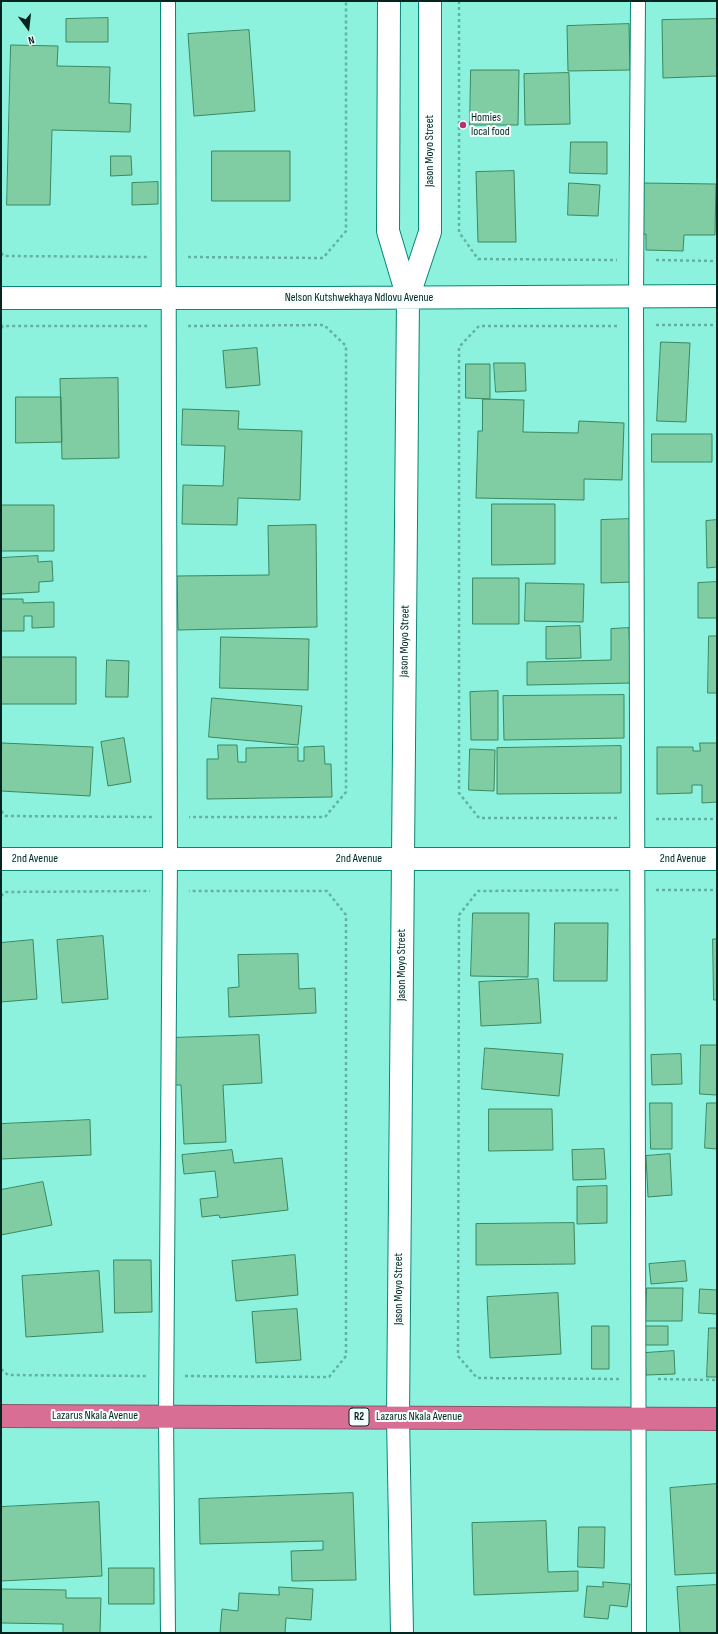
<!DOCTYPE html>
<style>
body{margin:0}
#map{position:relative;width:718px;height:1634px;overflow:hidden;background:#8df2dd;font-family:"Sofia Sans Condensed",sans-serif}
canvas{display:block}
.frame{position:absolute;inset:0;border:2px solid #03251f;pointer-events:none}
.north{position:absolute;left:8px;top:8px;width:40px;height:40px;-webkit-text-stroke:3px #f6fffd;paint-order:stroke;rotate:165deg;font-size:11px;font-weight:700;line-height:16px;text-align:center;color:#03251f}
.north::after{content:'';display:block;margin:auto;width:14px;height:18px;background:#03251f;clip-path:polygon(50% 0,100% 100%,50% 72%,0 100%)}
</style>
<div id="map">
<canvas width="718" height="1634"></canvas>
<div class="frame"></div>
<div class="north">N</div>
</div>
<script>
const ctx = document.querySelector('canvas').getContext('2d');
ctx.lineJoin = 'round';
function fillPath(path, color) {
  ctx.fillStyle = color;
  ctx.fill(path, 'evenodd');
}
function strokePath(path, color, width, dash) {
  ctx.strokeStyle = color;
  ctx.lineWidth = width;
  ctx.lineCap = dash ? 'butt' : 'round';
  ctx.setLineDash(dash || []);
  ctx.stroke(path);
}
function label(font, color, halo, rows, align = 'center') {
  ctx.font = font + ' "Sofia Sans Condensed",sans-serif';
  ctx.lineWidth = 4;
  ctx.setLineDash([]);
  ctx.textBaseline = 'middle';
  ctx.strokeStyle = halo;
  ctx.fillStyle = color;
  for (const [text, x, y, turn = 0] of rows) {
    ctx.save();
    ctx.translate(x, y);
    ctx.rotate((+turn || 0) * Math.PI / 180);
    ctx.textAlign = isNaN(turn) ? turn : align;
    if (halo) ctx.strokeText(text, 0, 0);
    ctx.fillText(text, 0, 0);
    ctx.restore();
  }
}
const building = new Path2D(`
 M108,18V42H66V19Z
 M717,19V76L663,78L662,20Z
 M629,24L630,70L568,71L567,26Z
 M249,30L255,111L194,116L188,34Z
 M11,45L58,46L57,66L110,67L109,103L131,104L130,132L52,130L50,205H7Z
 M471,70H519L518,125H470Z
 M569,73L570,124L525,125L524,74Z
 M571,142H607V174L570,173Z
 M212,151H290V201H212Z
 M111,156H131L132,175L111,176Z
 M514,171L516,242H478L476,172Z
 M158,182V204L132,205V183Z
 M569,183L600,185L598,216L568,215Z
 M642,183L716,184L715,235H684L683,251L646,250V234L641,235Z
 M661,342L690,343L686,422L657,421Z
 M257,348L260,385L226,388L223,351Z
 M494,363H525L526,391L496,392Z
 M466,364H490V399L466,398Z
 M118,378L119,458L62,459L60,379Z
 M16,397H61L62,442L16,443Z
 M483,399L524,400L523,432L578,433L579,421L624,423L622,480L584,479V500L476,498L478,431H482Z
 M183,409L239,411L238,429L302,431L300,500L238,498L237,525L182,524L183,485L223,486L225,446L182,445Z
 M652,434H712V462H652Z
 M492,504H555V564L492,565Z
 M1,505H54V551H1Z
 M632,519V582L601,583V520Z
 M717,520V567L707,568L706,521Z
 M316,525L317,627L178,630L177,576L269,575L268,526Z
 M38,556V562L52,561L53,581L39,582V592L1,594V558Z
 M473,578H519V624H473Z
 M717,582V618H698V583Z
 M526,583L584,584L583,622L525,621Z
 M1,599H23V603L54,602V627L32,628V616H24V631H1Z
 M580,626L581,658L546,659V627Z
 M629,628L630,659L633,683L527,685V662L611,660V629Z
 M709,636H717V693H708Z
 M221,637L309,639L308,690L220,688Z
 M1,657H76V704H1Z
 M107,660L129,661L128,697H106Z
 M498,691V740H471L470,692Z
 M624,695V738L504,740L503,696Z
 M212,698L302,706L298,745L209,737Z
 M124,738L131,782L108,786L101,742Z
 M2,743L93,747L90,796L1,791Z
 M700,743H717V802L702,803V785H692V793L657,794V747H693V751H700Z
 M218,745H237L238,762H246V748L298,747V761H304V747L324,746L325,764H331L332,797L207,799V759H218Z
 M621,746V793L497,794V748Z
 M470,749L495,750L494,791L469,790Z
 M473,913H529L528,977L471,976Z
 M555,923H608L607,981H554Z
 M103,936L108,999L62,1003L57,940Z
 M713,939H717V1000H714Z
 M33,940L37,999L1,1002V943Z
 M298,954L299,989L315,988L316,1013L229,1017L228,988L239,987L238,955Z
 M538,979L541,1023L481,1026L479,982Z
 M259,1035L262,1083L223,1085L226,1142L184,1144L181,1085H173L171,1038Z
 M701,1045H717V1095L700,1094Z
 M485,1048L563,1054L559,1096L482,1089Z
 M681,1054L682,1084L652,1085L651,1055Z
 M650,1103H672V1149H651Z
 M707,1103H717V1149L705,1148Z
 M489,1109H552L553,1150L489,1151Z
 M90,1120L91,1155L1,1159V1124Z
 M604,1149L606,1179L573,1180L572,1150Z
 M232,1150L234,1163L282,1158L288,1210L220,1218L219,1215L202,1217L200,1199L218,1197L215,1171L184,1174L182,1155Z
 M670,1154L672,1195L648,1197L646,1156Z
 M43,1182L52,1225L1,1235V1190Z
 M607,1186V1223L577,1224V1187Z
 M574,1223L575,1264L476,1265V1224Z
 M295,1255L298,1295L236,1301L232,1261Z
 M114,1260H151L152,1312L115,1313Z
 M685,1261L687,1281L651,1284L649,1264Z
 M99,1271L103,1332L26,1337L22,1276Z
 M647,1288H683L682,1321H646Z
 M700,1289L717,1290V1314L699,1313Z
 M558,1293L561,1354L490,1358L487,1297Z
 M297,1309L301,1360L256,1363L252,1312Z
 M592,1326H609V1369H592Z
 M646,1326H668V1345H646Z
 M709,1328H717V1377H707Z
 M674,1351L675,1374L646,1375L645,1353Z
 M717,1484V1573L675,1575L670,1488Z
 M353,1493L356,1580L292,1581L291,1551L323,1550V1541L200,1544L199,1499Z
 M99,1502L102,1576L1,1581V1507Z
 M546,1521L548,1572L578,1571V1591L474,1595L472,1523Z
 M579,1527H605L604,1568L578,1567Z
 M109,1568H154V1604H109Z
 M603,1582L630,1584L627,1607L610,1605L608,1619L584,1617L587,1586L603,1587Z
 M717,1585V1633H680L677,1587Z
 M279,1587L313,1589L311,1620L286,1618L285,1633H220L222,1609L238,1611L239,1593L279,1595Z
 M1,1589L66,1590V1598H101L100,1633H63V1624L1,1623Z`);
const path = new Path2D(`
 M459,1V232L478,259L617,260
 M1,253L4,256L149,257
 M188,257L323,258L346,231V1
 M656,260L717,261
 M656,325H717
 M188,326L324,325L346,346V792L325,817H189
 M617,326H479L459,347V793L479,818H619
 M1,328L3,326H149
 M1,811L6,816L152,817
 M656,819H717
 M656,890H717
 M1,896L5,892L150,891
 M1,1369L8,1375L148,1376
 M185,1376L329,1377L346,1356V915L327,891H189
 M619,1379L477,1378L458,1356L459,915L478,891L619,890
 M658,1379L717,1380`);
const lane = new Path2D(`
 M638,1L636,296L639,1633
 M168,1633L166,1417L170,859L168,1`);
const street = new Path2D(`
 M389,1L388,231L408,298L398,1417L402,1633
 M1,298H323L717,296
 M408,298L430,232V1
 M1,859H717`);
const highway = new Path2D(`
 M1,1416L717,1419`);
const markers = [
 [463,125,4,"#bb316d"]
];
const shields = [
 [359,1417,20]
];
const shieldNames = [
 ["R2",359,1417]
];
const poiNames = [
 ["Homies",471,118],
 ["local food",471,132]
];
const streetNames = [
 ["Jason Moyo Street",430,151,-90],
 ["Nelson Kutshwekhaya Ndlovu Avenue",359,298],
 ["Jason Moyo Street",405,641,-89],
 ["2nd Avenue",35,859],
 ["2nd Avenue",359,859],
 ["2nd Avenue",683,859],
 ["Jason Moyo Street",402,965,-90],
 ["Jason Moyo Street",399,1289,-90],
 ["Lazarus Nkala Avenue",95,1416],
 ["Lazarus Nkala Avenue",419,1417]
];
fillPath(building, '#80cda3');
strokePath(building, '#388860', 1);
strokePath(lane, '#078674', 16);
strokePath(street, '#078674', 24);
strokePath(highway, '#8e546b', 24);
strokePath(path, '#62b2a2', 2.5, [3, 3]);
strokePath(lane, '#fff', 14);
strokePath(street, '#fff', 22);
strokePath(highway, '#d96e94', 22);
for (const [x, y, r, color] of markers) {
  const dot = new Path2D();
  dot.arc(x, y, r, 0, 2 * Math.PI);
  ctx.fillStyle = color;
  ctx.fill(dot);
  strokePath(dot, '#f6fffd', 1.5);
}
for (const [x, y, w] of shields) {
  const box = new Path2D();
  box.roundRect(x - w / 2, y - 9, w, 18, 3);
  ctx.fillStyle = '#f6fffd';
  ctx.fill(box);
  strokePath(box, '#03251f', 1);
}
label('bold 11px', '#03251f', null, shieldNames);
label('12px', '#03251f', '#f6fffd', poiNames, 'left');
label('12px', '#03251f', '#f6fffd', streetNames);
</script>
